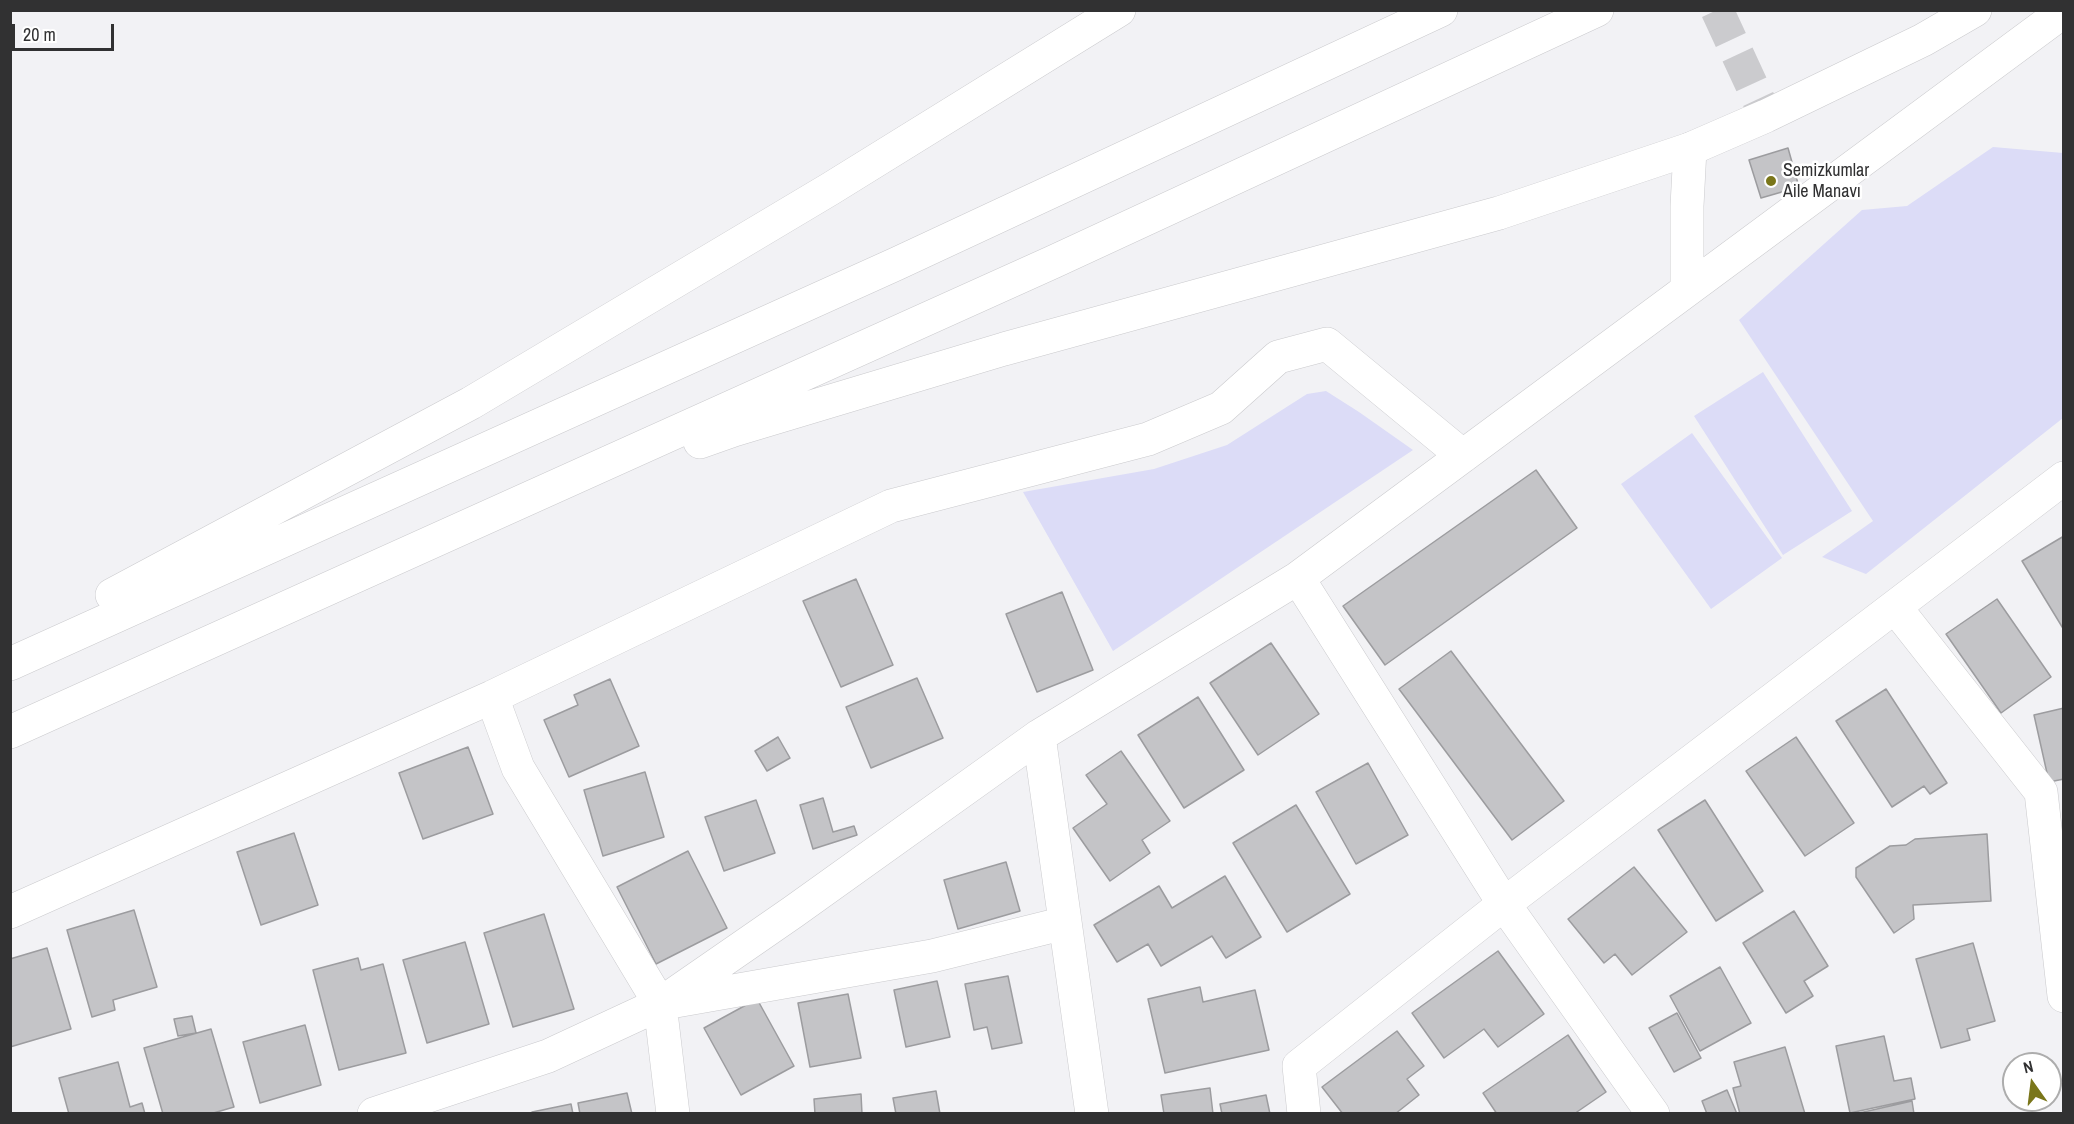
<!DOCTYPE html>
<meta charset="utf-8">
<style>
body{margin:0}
#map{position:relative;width:2074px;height:1124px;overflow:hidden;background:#f2f2f5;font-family:"Archivo Narrow",sans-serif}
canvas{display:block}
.frame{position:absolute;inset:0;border:12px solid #313132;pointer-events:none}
.north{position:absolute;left:2002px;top:1052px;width:60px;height:60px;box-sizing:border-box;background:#fff;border:2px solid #adadad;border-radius:50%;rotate:346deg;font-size:16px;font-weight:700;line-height:24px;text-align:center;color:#313132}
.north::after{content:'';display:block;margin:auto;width:21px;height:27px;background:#7a761a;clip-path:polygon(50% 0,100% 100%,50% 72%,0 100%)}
.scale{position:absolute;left:12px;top:24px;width:102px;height:27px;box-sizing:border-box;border:3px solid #313132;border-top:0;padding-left:8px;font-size:18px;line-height:21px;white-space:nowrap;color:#313132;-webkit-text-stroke:4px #fff;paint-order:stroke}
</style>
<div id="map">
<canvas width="2074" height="1124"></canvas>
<div class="frame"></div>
<div class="north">N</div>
<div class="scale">20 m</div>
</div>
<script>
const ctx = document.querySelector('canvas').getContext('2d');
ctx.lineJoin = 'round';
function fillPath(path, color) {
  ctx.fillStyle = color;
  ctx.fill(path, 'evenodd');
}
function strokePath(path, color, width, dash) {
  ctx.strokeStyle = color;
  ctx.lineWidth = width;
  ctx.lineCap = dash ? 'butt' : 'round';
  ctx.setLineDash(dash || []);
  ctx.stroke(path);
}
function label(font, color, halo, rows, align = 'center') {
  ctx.font = font + ' "Archivo Narrow",sans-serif';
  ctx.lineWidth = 5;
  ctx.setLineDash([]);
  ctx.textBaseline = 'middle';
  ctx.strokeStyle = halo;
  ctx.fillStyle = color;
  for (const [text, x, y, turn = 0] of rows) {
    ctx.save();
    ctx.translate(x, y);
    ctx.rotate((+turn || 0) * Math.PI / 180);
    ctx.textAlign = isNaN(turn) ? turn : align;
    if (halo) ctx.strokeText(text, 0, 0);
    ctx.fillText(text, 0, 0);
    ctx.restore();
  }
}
const green = new Path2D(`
 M1993,147L2063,153V418L1866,574L1822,557L1873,521L1739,320L1862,210L1907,206Z
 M1763,372L1852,511L1783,555L1694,416Z
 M1326,391L1359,412L1413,450L1113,651L1023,492L1154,469L1227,445L1307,394Z
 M1692,433L1782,558L1711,609L1621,484Z`);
const building = new Path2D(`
 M1788,148L1799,187L1761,198L1749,160Z
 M1536,470L1577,528L1385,665L1343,606Z
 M2064,536V630L2022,561Z
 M856,579L893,665L841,687L803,601Z
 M1062,592L1093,670L1037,692L1006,614Z
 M1997,599L2051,677L2001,713L1946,634Z
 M1271,643L1319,714L1258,755L1210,683Z
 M1451,651L1564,801L1512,840L1399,689Z
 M917,678L943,738L871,768L846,707Z
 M610,679L639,746L569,777L544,720L578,705L574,695Z
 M1886,689L1947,783L1930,794L1924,786L1892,807L1836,721Z
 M1198,697L1244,770L1184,808L1138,735Z
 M2064,708V779L2049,782L2034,715Z
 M778,737L790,758L767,771L755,751Z
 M1796,737L1854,823L1805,856L1746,771Z
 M468,747L493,814L423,839L399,773Z
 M1121,751L1170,821L1142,840L1150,853L1110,881L1073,828L1107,804L1086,775Z
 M1368,763L1408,835L1356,864L1316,792Z
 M645,772L664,837L603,856L584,790Z
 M823,798L833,832L854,826L857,835L813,849L800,805Z
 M756,800L775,853L724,871L705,817Z
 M1705,800L1763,891L1716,921L1658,830Z
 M1296,805L1350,894L1287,932L1233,843Z
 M294,833L318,905L261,925L237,852Z
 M1987,834L1991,901L1913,905L1914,919L1894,933L1856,877V868L1890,846L1906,845L1915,839Z
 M688,851L727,928L656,964L617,887Z
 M1006,862L1020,911L958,929L944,880Z
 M1634,867L1687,932L1632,975L1615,954L1604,963L1568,919Z
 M1225,876L1261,937L1226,958L1212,936L1161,966L1148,944L1117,962L1094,925L1159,886L1172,908Z
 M134,910L157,987L113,1000L115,1010L92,1017L67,930Z
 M1794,911L1828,966L1804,981L1813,996L1786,1013L1743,943Z
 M544,914L574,1009L513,1027L484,933Z
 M465,942L489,1024L427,1043L403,960Z
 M1973,943L1995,1021L1967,1029L1970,1040L1941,1048L1916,959Z
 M47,948L71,1029L10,1047V959Z
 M1498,951L1544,1014L1498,1047L1484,1029L1444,1058L1412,1013Z
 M358,958L361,970L383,964L406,1053L339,1070L313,970Z
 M1720,967L1751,1023L1700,1051L1670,996Z
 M1008,976L1022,1043L992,1049L987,1027L974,1030L965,984Z
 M937,981L950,1037L906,1047L894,990Z
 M1200,987L1203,1002L1255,990L1269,1050L1165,1073L1148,999Z
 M848,994L861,1058L810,1067L798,1003Z
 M757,999L794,1066L741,1095L704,1028Z
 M1677,1013L1701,1058L1674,1072L1649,1028Z
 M192,1016L196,1033L178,1036L174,1019Z
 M305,1025L321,1085L260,1103L243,1042Z
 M211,1029L234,1107L210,1114H163L144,1048Z
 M1397,1031L1424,1066L1407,1079L1419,1095L1395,1114H1343L1322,1087Z
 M1568,1035L1606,1092L1574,1114H1497L1483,1093Z
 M1884,1036L1894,1081L1911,1078L1915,1099L1850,1113L1836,1046Z
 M1785,1047L1805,1114H1740L1733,1088L1741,1086L1734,1062Z
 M118,1062L130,1107L142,1103L145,1114H69L59,1078Z
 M1210,1088L1213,1114H1164L1161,1095Z
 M1727,1090L1737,1114H1707L1702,1101Z
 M936,1091L940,1114H896L893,1098Z
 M627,1093L632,1114H580L578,1103Z
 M861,1094L862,1114H815L814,1099Z
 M1266,1095L1270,1114H1222L1220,1104Z
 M1912,1101L1914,1114H1855Z
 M571,1104L573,1114H532V1112Z`);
const highwayTunnel = new Path2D(`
 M1717,10L1766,116`);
const street = new Path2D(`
 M1687,290V206L1690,149
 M1298,578L1504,904L1653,1114
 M1895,607L2041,792L2064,996
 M492,697L518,768L660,1004L673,1114
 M1039,736L1092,1114
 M10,912L492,697L891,506L1148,439L1221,408L1278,357L1327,344L1463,456
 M670,1002L932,956L1065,923
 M374,1114L548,1056L660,1004L793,912L1039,736L1298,578L2064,11
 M1304,1114L1299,1066L1504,904L2064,478`);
const highway = new Path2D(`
 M700,442L734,430L1004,349L1499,213L1690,149L1766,116L1923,40L1975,10
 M112,595L471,403L830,189L1119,10
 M10,664L896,264L1441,10
 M10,732L1053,262L1597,10`);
const markers = [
 [1771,181,6,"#7a761a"]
];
const poiNames = [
 ["Semizkumlar",1783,171],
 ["Aile Manavı",1783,192]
];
fillPath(green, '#dcdcf7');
fillPath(building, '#c4c4c7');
strokePath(building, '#9c9c9f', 1.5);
strokePath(highwayTunnel, '#cbcbce', 33, [33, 16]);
strokePath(street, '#cacacd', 34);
strokePath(highway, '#cacacd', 34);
strokePath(street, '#fff', 33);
strokePath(highway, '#fff', 33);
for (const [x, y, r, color] of markers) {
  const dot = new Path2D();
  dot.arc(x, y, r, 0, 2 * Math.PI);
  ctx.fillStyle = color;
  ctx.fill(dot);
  strokePath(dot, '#fff', 2);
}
label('18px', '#313132', '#fff', poiNames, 'left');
</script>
